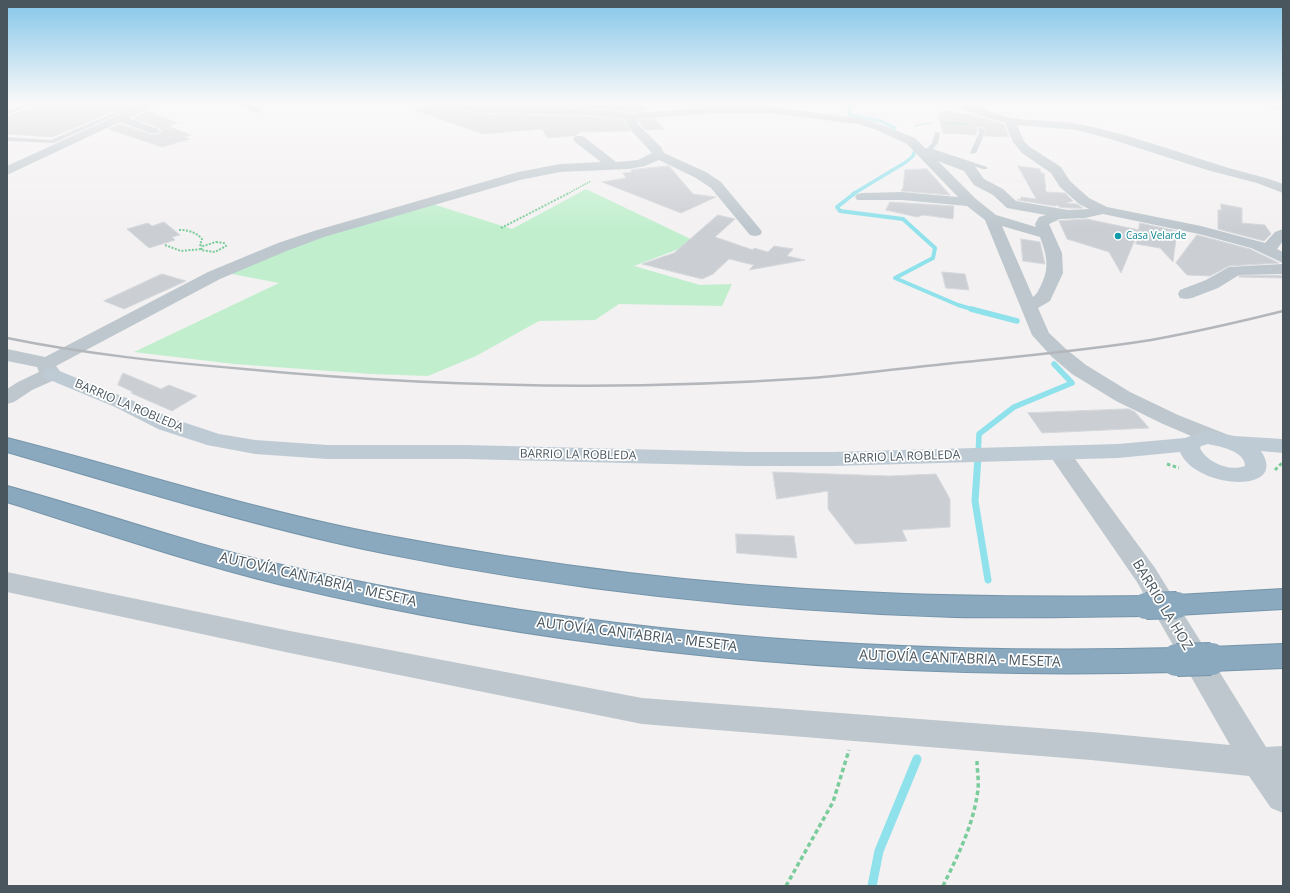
<!DOCTYPE html>
<meta charset="utf-8">
<style>
body{margin:0}
#map{position:relative;width:1290px;height:893px;overflow:hidden;background:#f3f1f1;font-family:"Open Sans",sans-serif}
canvas{display:block}
.frame{position:absolute;inset:0;border:8px solid #49565e;pointer-events:none}
</style>
<div id="map">
<canvas width="1290" height="893"></canvas>
<div class="frame"></div>
</div>
<script>
const ctx = document.querySelector('canvas').getContext('2d');
ctx.lineJoin = 'round';
function fillPath(path, color) {
  ctx.fillStyle = color;
  ctx.fill(path, 'evenodd');
}
function strokePath(path, color, width, dash) {
  ctx.strokeStyle = color;
  ctx.lineWidth = width;
  ctx.lineCap = dash ? 'butt' : 'round';
  ctx.setLineDash(dash || []);
  ctx.stroke(path);
}
function label(font, color, halo, rows, align = 'center') {
  ctx.font = font + ' "Open Sans",sans-serif';
  ctx.lineWidth = 3.5;
  ctx.setLineDash([]);
  ctx.textBaseline = 'middle';
  ctx.strokeStyle = halo;
  ctx.fillStyle = color;
  for (const [text, x, y, turn = 0] of rows) {
    ctx.save();
    ctx.translate(x, y);
    ctx.rotate((+turn || 0) * Math.PI / 180);
    ctx.textAlign = isNaN(turn) ? turn : align;
    if (halo) ctx.strokeText(text, 0, 0);
    ctx.fillText(text, 0, 0);
    ctx.restore();
  }
}
const green = new Path2D(`
 M586,189L697,242L634,266L700,285L732,284L722,306L619,304L595,320L539,321L476,356L428,376L371,374L234,364L134,352L279,283L227,273L287,244L423,201L512,229Z`);
const streamFar4 = new Path2D(`
 M855,103L849,110L850,115L881,121L895,128
 M853,194L906,162L913,156L915,150`);
const streamFar3 = new Path2D(`
 M855,193L837,207L840,211L903,219L935,248L933,258L895,278L958,305L975,310`);
const streamFar2 = new Path2D(`
 M971,309L1017,321
 M978,458L979,434L1014,407L1072,383L1054,364`);
const streamFar1 = new Path2D(`
 M978,457L975,501L988,580`);
const stream = new Path2D(`
 M872,886L879,851L917,759`);
const building = new Path2D(`
 M43,103H128L131,104L53,137L7,134V117Z
 M443,103H455L463,111L479,114L585,116L624,120L626,126L630,131L578,132L579,134L573,136L547,138L542,129L483,134L412,109Z
 M471,103H640L647,110L631,112L585,108L479,106Z
 M680,103H710L708,106L685,108Z
 M148,111L178,123L168,126L191,135L184,137L190,139L162,147L108,129L120,124L149,134H159L162,131L159,128L133,118Z
 M944,111L972,115L1004,124L1009,137L985,136V129L982,126L977,128L976,135L943,133L938,115Z
 M655,119L664,129L646,130L638,122V120Z
 M669,166L693,194L716,197L681,213L602,182L626,178L623,173L632,172L631,170Z
 M1018,166L1040,169L1041,173H1044L1046,192L1065,193L1073,201L1066,203L1077,204L1083,208H1068L1059,207V205L1055,206L1017,200L1021,199V197L1036,199Z
 M927,169L950,195L901,191L903,188L905,170Z
 M890,202L954,206L953,219L923,215L917,217L886,210Z
 M1221,204L1242,208V223L1265,225L1271,234L1264,241L1218,229V210H1221Z
 M718,215L735,219L715,237L753,250L754,248L768,252L774,246L793,249L787,256L805,260L749,270L754,265L729,259L713,274L702,279L642,264L674,253Z
 M1087,219L1139,230L1121,273L1109,252L1067,239L1059,221Z
 M164,222L180,235L172,237L175,240L149,248L127,229L148,223L152,226Z
 M1140,223L1177,231L1173,262L1160,248L1136,244Z
 M1197,235L1250,249L1279,263L1229,266L1210,276L1187,275L1176,263Z
 M1021,239L1040,242L1045,264L1023,261Z
 M942,272L965,274L969,290L946,288Z
 M162,274L186,281L124,309L104,301Z
 M1283,276V278L1239,277V276Z
 M123,373L161,389L169,385L197,396L172,411L131,393L133,392L118,385Z
 M1129,409L1135,412L1149,428L1042,433L1028,413Z
 M773,472L889,476L936,474L950,499V527L902,530L907,541L855,544L828,509V491L777,499Z
 M736,534L794,536L797,558L737,553Z`);
const pathFar3 = new Path2D(`
 M1258,103L1283,110
 M942,123L971,124
 M914,126L931,123
 M567,194L591,181`);
const pathFar2 = new Path2D(`
 M501,228L569,193
 M179,230C188,230 196,232 202,239L200,245L203,246
 M216,242L224,243L226,246L215,252L201,250L203,246Z
 M165,245L181,251L202,249`);
const pathFar1 = new Path2D(`
 M1167,464L1179,468
 M1275,470L1283,462`);
const path = new Path2D(`
 M786,886L833,802L849,750
 M943,886C958,855 974,824 978,789C979,780 977,770 977,761`);
const lane = new Path2D(`
 M28,103H35L7,115V111Z
 M136,103H143L54,143L7,141V137L51,140Z
 M981,127L984,129L985,133L976,153L971,154L970,153L979,133L978,129Z
 M935,132L940,133L938,143L933,149L987,167V169H983L929,152L921,151V149L927,148L932,143Z`);
const street = new Path2D(`
 M144,103H157L156,105L129,118L158,129L160,131L158,133H150L120,122L7,175V166Z
 M237,103H250L262,110L257,113L238,105Z
 M456,103H467L470,105L479,107L585,109L631,113L718,107H769L859,118L885,126L915,138L928,151L962,160L974,165L984,179L1003,189L1016,201L1068,210L1089,209L1079,204L1060,187L1051,173L1022,153L1013,142L1005,123L969,112L954,103C973,101 993,115 1012,118C1034,121 1057,120 1079,124C1124,133 1169,149 1213,163C1236,171 1260,175 1283,184V193L1257,183L1207,170L1107,138L1077,130L1017,125L1024,141L1030,147L1061,167L1070,181L1089,198L1107,207L1201,226L1265,243L1275,232L1283,229V241L1277,249L1283,252V263L1251,248L1199,234L1103,214L1085,218L1060,219L1049,224L1062,253L1063,273L1050,301L1038,308L1049,333L1066,349L1086,365L1130,392L1178,415L1226,434L1229,439L1226,444L1218,446L1210,444L1163,424L1116,401L1072,374L1052,357L1032,335L985,220L967,206L902,200H857L855,197L857,194L862,193L902,192L958,197L907,144L877,130L858,124L769,113H718L637,119V123L661,147L664,153L706,172L721,182L760,229L762,232L760,235L755,236L750,235L711,188L696,178L659,160L645,166L629,169L560,172L520,180L324,237L289,250L220,279L56,366L62,374L59,378L32,390L14,402L7,404V389L18,382L39,372L37,367L7,361V349L45,357L208,272L278,243L314,231L518,172L560,164L601,162L575,142L573,139L575,136H583L616,162L638,160L652,153L627,126L625,119L585,115L479,113L463,110ZM938,161L964,171L974,185L993,195L1007,208L1046,215L1039,217L1035,224L1036,227L996,215L976,199ZM1002,226L1040,237C1046,253 1050,267 1042,283C1039,289 1038,293 1033,297Z
 M1283,264V274L1239,275L1218,288L1192,298L1186,299L1180,298L1178,294L1180,290L1206,280L1229,267Z
 M1059,446L1067,448L1155,568L1266,747L1283,746V813L1271,808L1249,776L1091,760L642,724L290,653L7,592V572L290,631L642,698L1091,732L1230,745L1137,582L1048,453L1051,448Z`);
const secondary = new Path2D(`
 M52,368L129,399L174,419L219,434L255,440L327,445H466L747,452H832L1118,444L1185,438L1207,430L1234,436L1283,439V453L1261,451C1290,495 1195,489 1180,452L1118,458L832,466H747L466,459H327L255,454L207,445L158,429L115,407L45,378L42,374L45,370ZM1208,444C1219,446 1245,451 1245,466C1230,472 1206,462 1200,448L1201,446Z`);
const highway = new Path2D(`
 M7,438C133,470 256,511 384,535C541,565 701,585 862,592C956,597 1051,597 1146,596L1156,599L1160,606L1156,613L1146,616C1082,617 1018,618 954,617C762,611 571,591 383,553C256,527 132,488 7,452Z
 M7,486C99,511 189,544 282,565C576,632 877,656 1177,648L1187,652L1192,660L1187,668L1177,672C876,680 575,655 282,585C189,562 98,531 7,502Z
 M1283,589V609L1177,615L1167,612L1163,605L1167,598L1177,595Z
 M1283,644V668L1211,671L1201,667L1196,659L1201,651L1211,647Z`);
const rail = new Path2D(`
 M7,338C85,354 164,362 244,369C432,387 622,391 811,378C849,375 888,370 926,366C1001,358 1076,352 1151,340C1195,332 1239,322 1283,311`);
const highwayBridgeFar1 = new Path2D(`
 M1146,606L1177,605`);
const highwayBridge = new Path2D(`
 M1177,660L1211,659`);
const markers = [
 [1118,236,4,"#0f9aa8"]
];
const farCulturenames = [
 ["Casa Velarde",1126,236]
];
const streetNames = [
 ["BARRIO LA ROBLEDA",129,406,23],
 ["BARRIO LA ROBLEDA",578,455,1],
 ["BARRIO LA ROBLEDA",902,457,-2]
];
const nearStreetnames = [
 ["AUTOVÍA CANTABRIA - MESETA",318,580,13],
 ["BARRIO LA HOZ",1162,605,59],
 ["AUTOVÍA CANTABRIA - MESETA",637,635,7],
 ["AUTOVÍA CANTABRIA - MESETA",960,659,2]
];
fillPath(green, '#c1efce');
strokePath(streamFar4, '#8fe1eb', 3.5);
strokePath(streamFar3, '#8fe1eb', 4);
strokePath(streamFar2, '#8fe1eb', 5.5);
strokePath(streamFar1, '#8fe1eb', 7);
strokePath(stream, '#8fe1eb', 9);
fillPath(building, '#cbced3');
strokePath(building, '#d5d8dc', 1);
strokePath(highway, '#7594aa', 2);
strokePath(pathFar3, '#7acc9b', 1.5, [1.5, 1]);
strokePath(pathFar2, '#7acc9b', 2, [2, 1.5]);
strokePath(pathFar1, '#7acc9b', 3, [3.5, 2.5]);
strokePath(path, '#7acc9b', 3.5, [4.5, 3]);
fillPath(lane, '#bdc7cd');
fillPath(street, '#bdc7cd');
fillPath(secondary, '#bfcbd4');
fillPath(highway, '#8aa9be');
strokePath(rail, '#b3b7bb', 2.5);
strokePath(highwayBridgeFar1, '#7594aa', 28, []);
strokePath(highwayBridge, '#7594aa', 34, []);
strokePath(highwayBridgeFar1, '#8aa9be', 26);
strokePath(highwayBridge, '#8aa9be', 32);
const sky = ctx.createLinearGradient(0, 0, 0, 228);
sky.addColorStop(0, '#84c6e9');
sky.addColorStop(0.45, '#faf9f9');
sky.addColorStop(1, '#faf9f900');
ctx.fillStyle = sky;
ctx.fillRect(0, 0, 1290, 228);
for (const [x, y, r, color] of markers) {
  const dot = new Path2D();
  dot.arc(x, y, r, 0, 2 * Math.PI);
  ctx.fillStyle = color;
  ctx.fill(dot);
  strokePath(dot, '#fff', 1.5);
}
label('10px', '#0d838f', '#fff', farCulturenames, 'left');
label('12px', '#49565e', '#fff', streetNames);
label('14px', '#49565e', '#fff', nearStreetnames);
</script>
